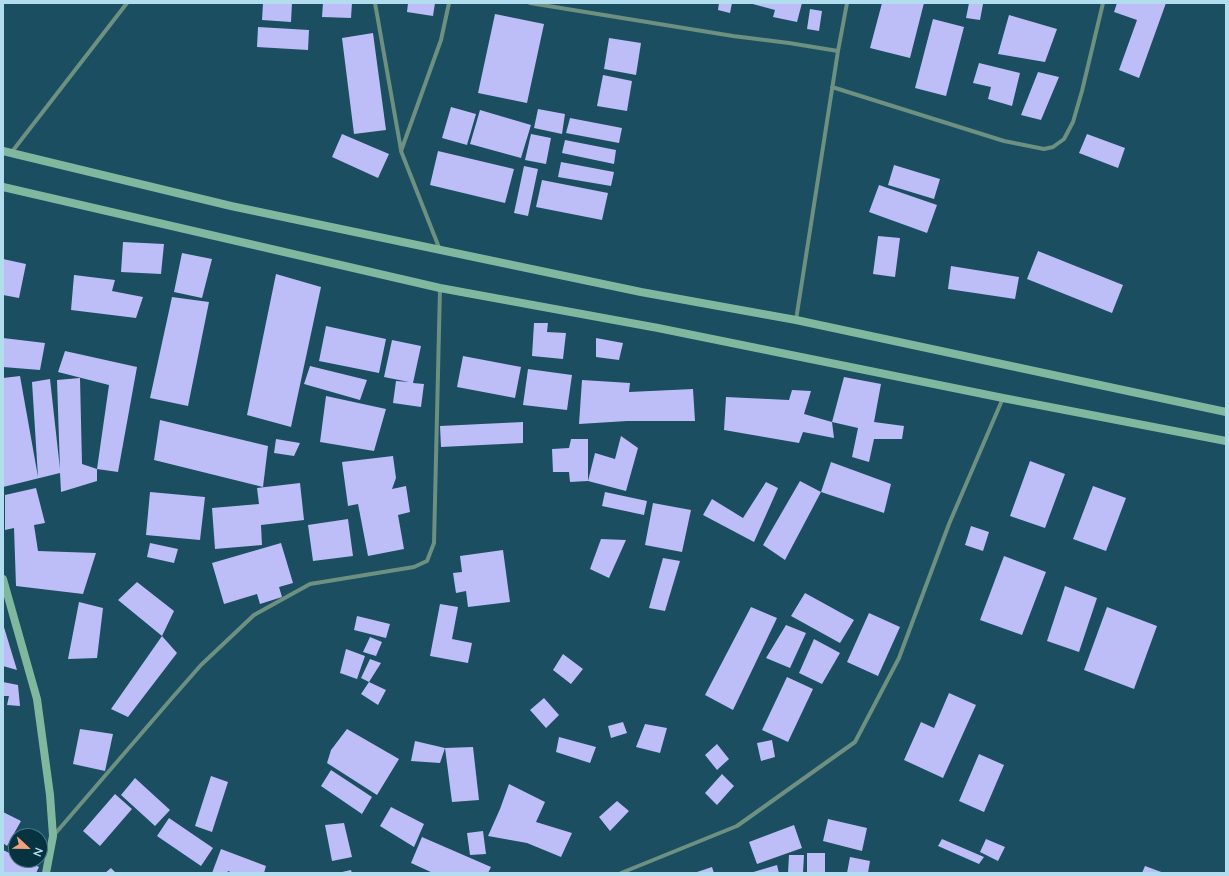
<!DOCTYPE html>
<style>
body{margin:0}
#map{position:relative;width:1229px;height:876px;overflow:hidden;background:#1a4e60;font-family:Lato,sans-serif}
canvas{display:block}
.frame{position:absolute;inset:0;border:4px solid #b1ddee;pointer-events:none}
.north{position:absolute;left:8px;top:828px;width:40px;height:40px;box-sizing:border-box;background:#073240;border:1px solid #4b7686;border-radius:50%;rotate:112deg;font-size:11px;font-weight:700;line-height:16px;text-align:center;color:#b1ddee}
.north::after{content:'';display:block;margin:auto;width:14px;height:18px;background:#f1a17d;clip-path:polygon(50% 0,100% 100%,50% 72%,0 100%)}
</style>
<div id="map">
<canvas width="1229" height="876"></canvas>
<div class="frame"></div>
<div class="north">N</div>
</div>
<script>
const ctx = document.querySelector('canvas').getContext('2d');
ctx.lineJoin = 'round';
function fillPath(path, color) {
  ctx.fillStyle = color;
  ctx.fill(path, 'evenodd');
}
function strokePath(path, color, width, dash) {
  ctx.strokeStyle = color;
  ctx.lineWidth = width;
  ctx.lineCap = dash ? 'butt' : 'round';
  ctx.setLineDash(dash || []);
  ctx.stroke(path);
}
const building = new Path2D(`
 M263,3H292L291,22L262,20Z
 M323,3H352L351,18L322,17Z
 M408,3H435L433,16L407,12Z
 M719,3H732L730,13L718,10Z
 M749,3H802L797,22L773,17L775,10Z
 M882,3H924L910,58L870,48Z
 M969,3L983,4L980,20L966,18Z
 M1117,3H1166L1139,78L1119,70L1137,20L1114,12Z
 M810,9L822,11L819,31L807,29Z
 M495,14L544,24L527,103L478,93Z
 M1009,15L1057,29L1045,62L998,54Z
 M933,19L964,27L946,96L915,88Z
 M258,27L309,30L308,50L257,47Z
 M373,33L386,130L354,134L342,38Z
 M609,38L641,43L636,75L604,69Z
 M979,63L1020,73L1012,106L988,99L991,87L973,83Z
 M1038,72L1059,77L1041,120L1021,115Z
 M603,75L632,81L627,111L597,106Z
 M451,107L476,114L467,145L442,138Z
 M538,109L565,114L562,134L534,128Z
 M480,110L531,125L521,158L470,144Z
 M570,118L622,128L619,143L566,133Z
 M342,134L389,154L378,178L332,157Z
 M531,134L551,138L546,164L525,160Z
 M1087,134L1125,148L1118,168L1079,153Z
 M565,140L616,150L614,164L562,153Z
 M438,151L514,169L505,203L430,185Z
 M561,162L614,172L611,186L558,177Z
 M894,165L940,179L934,199L888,185Z
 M524,166L538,169L528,216L514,213Z
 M542,180L608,193L602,220L536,207Z
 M879,185L937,205L927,233L869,212Z
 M878,236L900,238L895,277L873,274Z
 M123,242L164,244L161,274L121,272Z
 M1038,251L1123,285L1112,313L1027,279Z
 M182,253L212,259L202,298L174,292Z
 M3,259L26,264L19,298L3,295Z
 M951,266L1019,277L1015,299L948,289Z
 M276,274L321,287L291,427L247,415Z
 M74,275L115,280L112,291L143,297L136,318L71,310Z
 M172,297L209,302L188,406L150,398Z
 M534,323H548L547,332L566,333L563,359L532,356Z
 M326,326L386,339L379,373L319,361Z
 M3,338L45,343L40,370L3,367Z
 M596,338L623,343L619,360L596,357Z
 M392,340L421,346L413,383L424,384L421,407L393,403L396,381L409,382L384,377Z
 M65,351L137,367L118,472L97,469L109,385L58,372Z
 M463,356L521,367L515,398L457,387Z
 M310,366L367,380L360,400L304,384Z
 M528,369L572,375L567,410L523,405Z
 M20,376L38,477L32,382L50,379L60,469L57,380L80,378L82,464L97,469V481L61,492L60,473L3,487V378Z
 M844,377L881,384L874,422L904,426L902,439H874L869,462L852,457L858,428L832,422Z
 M582,380L630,383L629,392L693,389L695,421H627L579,424Z
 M792,390L811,391L804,414L832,422L834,438L803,432L799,443L724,430L726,397L789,400Z
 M326,396L386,409L374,451L320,442Z
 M160,420L268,446L263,487L154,460Z
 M523,422V443L441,447L440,426Z
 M621,436L638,448L626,491L588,481L595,453L615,459Z
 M276,439L300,443L294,456L274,453Z
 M571,439H588V481L570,482L569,472H553L552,449L569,448Z
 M393,456L396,478L392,489L406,486L410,512L398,515L404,549L368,556L358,504L348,506L342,462Z
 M1030,461L1065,474L1045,528L1010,516Z
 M831,462L891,484L884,513L821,492Z
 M800,481L821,492L785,560L763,545Z
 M766,482L778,488L754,542L703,515L712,499L743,518Z
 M300,483L304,520L261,525L262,545L215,549L212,508L259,504L257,488Z
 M1093,486L1126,498L1106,551L1073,539Z
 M36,488L45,523L34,525L38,551L96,553L83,594L16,586L14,528L5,530V495Z
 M150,492L205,497L200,540L146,535Z
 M605,492L647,501L644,515L602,506Z
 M653,503L691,510L682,552L645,545Z
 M348,519L353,556L313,561L308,525Z
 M971,526L989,532L983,551L965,545Z
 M601,539L626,540L609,578L590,569Z
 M150,543L178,549L174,563L147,557Z
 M281,543L293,583L279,587L282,597L260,604L257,594L224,604L212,563Z
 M503,550L510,602L468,607L466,591L456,593L453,573L462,572L460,556Z
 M1004,556L1046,572L1022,635L980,620Z
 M663,558L680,561L665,611L649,608Z
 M137,582L174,611L162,636L118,600Z
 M1065,586L1097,598L1079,652L1047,641Z
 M805,593L854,620L840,643L791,616Z
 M79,602L103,608L97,658L68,659Z
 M440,604L458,607L452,639L472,643L468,663L430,656Z
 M751,607L777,618L733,710L705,695Z
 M1107,607L1157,626L1134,689L1084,670Z
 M869,613L900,627L878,676L847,662Z
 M357,616L390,624L386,638L354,630Z
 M3,624L17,670L3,666Z
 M786,625L806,633L790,668L766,658Z
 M162,636L177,653L128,717L111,709Z
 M370,637L382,642L376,656L363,652Z
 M814,639L840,653L822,684L799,673Z
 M346,649L365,656L357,679L340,673Z
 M563,654L583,669L571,684L553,670Z
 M370,659L381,663L369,682L361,678Z
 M787,677L813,689L788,742L762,730Z
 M3,682L18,685L20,706L7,705L9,696H3Z
 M369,682L386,690L378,705L361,694Z
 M949,693L976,705L943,778L904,760L921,722L934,728Z
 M544,698L559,715L546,728L530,710Z
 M623,722L627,733L611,738L608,726Z
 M645,724L667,728L660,753L636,747Z
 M80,729L113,734L105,771L73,764Z
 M347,729L399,759L377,795L327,763L331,750Z
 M559,737L596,747L590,763L556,752Z
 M772,740L775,757L761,761L757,743Z
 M415,741L445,748L473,747L479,800L452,802L445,748L440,763L411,761Z
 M717,744L729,759L717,770L705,755Z
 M979,754L1004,765L984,812L959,801Z
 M331,770L372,797L362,814L321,786Z
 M722,774L734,786L717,805L705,793Z
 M211,776L228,782L212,832L195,826Z
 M135,778L170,810L155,826L121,795Z
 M509,784L545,802L536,822L572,833L561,857L527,843L488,836L500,809Z
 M115,794L132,809L100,846L83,831Z
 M617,801L629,811L610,831L599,817Z
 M391,807L424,824L414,847L380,826Z
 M3,812L21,821L7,846L3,843Z
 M169,818L213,848L201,866L157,836Z
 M828,819L867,828L862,851L823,841Z
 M344,823L352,857L332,861L325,825Z
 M794,825L802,848L757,864L749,842Z
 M483,831L486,854L470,855L467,833Z
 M422,837L491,867L488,873H433L411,863Z
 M942,839L984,857L979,864L938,846Z
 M986,839L1005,847L998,861L980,852Z
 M221,849L266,866L264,873H233L228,871L227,873H212Z
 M3,850L16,856V860H24L39,867L36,873H3Z
 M807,853H825V873H807Z
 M789,855H804L803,873H788Z
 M850,857L870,861L868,873H847Z
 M777,865L779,873H750Z
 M1145,866L1164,873H1142Z
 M712,867L714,873H694Z
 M111,868L116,873H105Z
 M351,870L352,873H342V872Z`);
const street = new Path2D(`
 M375,3L401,150
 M530,3L733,36L789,43L838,51L796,320
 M838,51L847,3
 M832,87L1004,141L1044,149L1053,147L1064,139L1073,122L1082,91L1103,3
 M11,153L127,3
 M440,250L401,151L441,40L449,3
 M54,835L172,698L201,665L254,615L310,584L414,567L427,561L434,543L440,288
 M621,873L737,826L855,742L899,658L949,524L1003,398`);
const secondary = new Path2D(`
 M3,151L231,206L641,292L796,320L1226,412
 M3,187L440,288L658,328L1003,398L1226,441
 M3,579L37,699L50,795L53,836L46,873`);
fillPath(building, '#bdbdf7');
strokePath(street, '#6d9080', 4);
strokePath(secondary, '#80b89f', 8);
</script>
